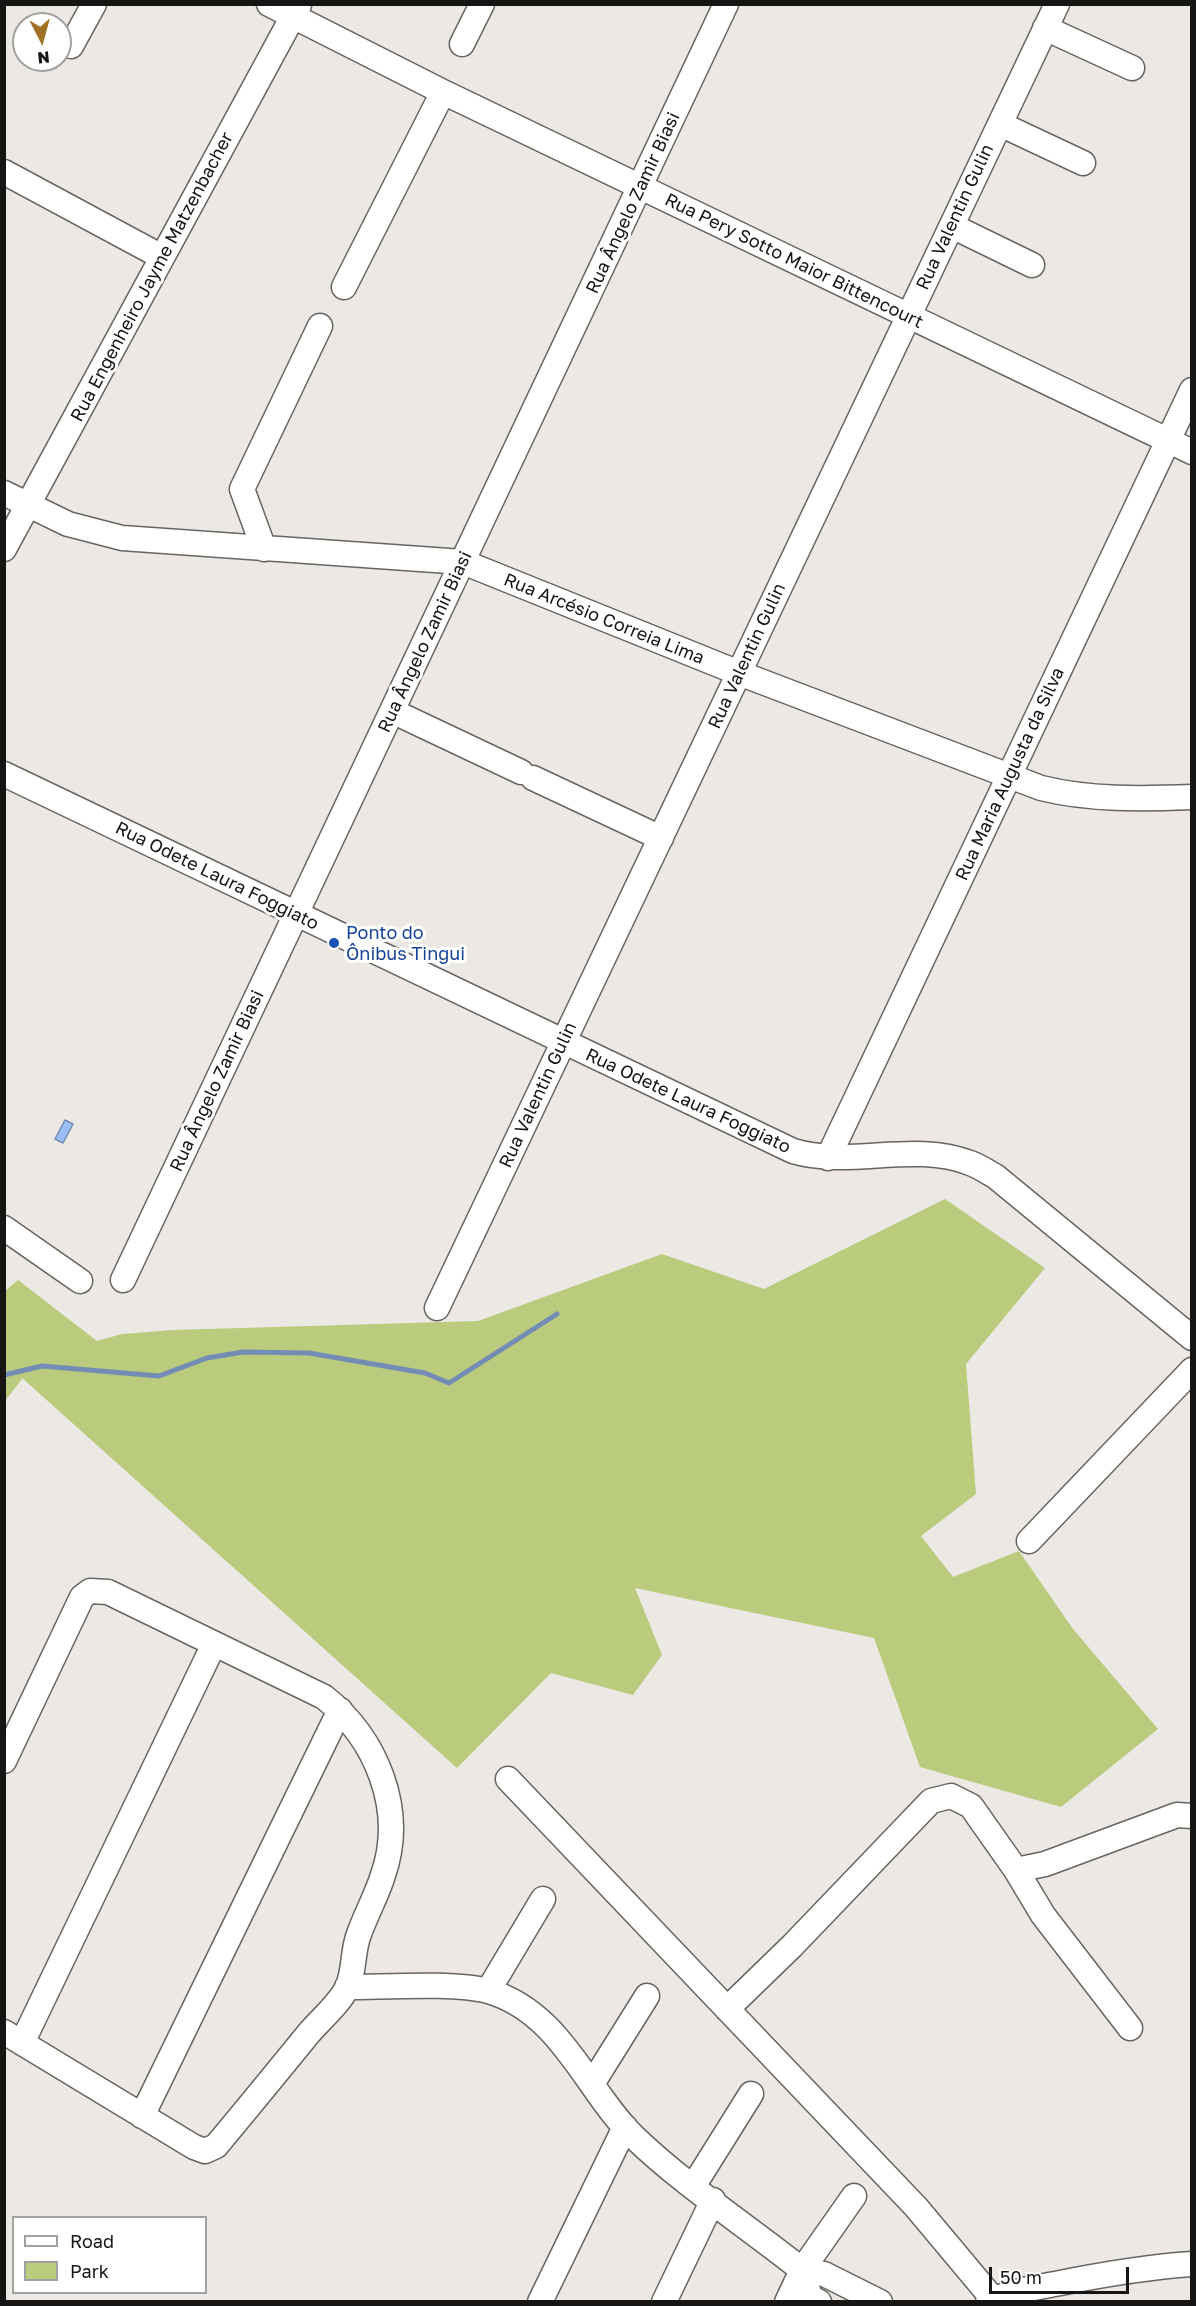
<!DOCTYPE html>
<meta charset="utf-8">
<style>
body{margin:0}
#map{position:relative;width:1196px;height:2306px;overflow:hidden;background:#ece8e3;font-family:"Golos Text",sans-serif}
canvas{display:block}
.frame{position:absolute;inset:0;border:6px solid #171514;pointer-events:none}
.legend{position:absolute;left:12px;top:2216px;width:195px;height:78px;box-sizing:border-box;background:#fff;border:2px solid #a2a1a1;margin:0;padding:8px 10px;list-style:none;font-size:18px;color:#171514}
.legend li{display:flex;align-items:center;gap:12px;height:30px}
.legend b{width:30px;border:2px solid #a2a1a1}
.north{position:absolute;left:12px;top:12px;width:60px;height:60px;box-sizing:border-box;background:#fff;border:2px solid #a2a1a1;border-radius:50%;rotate:174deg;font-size:16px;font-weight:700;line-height:24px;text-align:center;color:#171514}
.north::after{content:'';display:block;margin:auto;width:21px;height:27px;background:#a27226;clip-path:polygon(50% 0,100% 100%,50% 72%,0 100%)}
.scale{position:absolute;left:989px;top:2267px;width:140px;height:27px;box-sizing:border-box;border:3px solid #171514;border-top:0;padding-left:8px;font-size:18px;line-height:21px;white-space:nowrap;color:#171514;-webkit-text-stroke:4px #fff;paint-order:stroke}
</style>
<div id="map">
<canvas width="1196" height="2306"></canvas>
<div class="frame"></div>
<ul class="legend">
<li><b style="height:8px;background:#fff"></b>Road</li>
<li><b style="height:16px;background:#bacb7e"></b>Park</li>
</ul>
<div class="north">N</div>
<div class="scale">50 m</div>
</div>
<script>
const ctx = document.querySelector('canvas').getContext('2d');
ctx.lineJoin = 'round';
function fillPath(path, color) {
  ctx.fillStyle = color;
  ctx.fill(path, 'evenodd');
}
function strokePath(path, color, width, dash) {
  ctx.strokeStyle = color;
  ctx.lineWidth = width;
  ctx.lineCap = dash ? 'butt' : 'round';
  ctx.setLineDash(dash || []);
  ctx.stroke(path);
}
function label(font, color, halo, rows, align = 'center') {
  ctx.font = font + ' "Golos Text",sans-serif';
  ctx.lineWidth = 6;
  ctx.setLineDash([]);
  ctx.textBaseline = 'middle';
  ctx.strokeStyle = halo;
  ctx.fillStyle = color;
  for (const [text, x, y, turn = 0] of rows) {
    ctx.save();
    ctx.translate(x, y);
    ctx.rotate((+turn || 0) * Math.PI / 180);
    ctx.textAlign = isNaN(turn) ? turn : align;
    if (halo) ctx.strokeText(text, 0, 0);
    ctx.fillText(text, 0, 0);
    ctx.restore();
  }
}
const green = new Path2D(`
 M945,1199L1045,1268L966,1364L976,1494L921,1536L953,1577L1019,1551L1073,1629L1158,1729L1061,1807L920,1767L874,1638L635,1588L662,1655L633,1695L551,1673L457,1768L21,1377L22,1379L5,1401V1291L18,1280L97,1341L122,1334L173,1330L478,1321L662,1254L764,1289Z`);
const water = new Path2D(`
 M65,1120L73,1124L63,1143L55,1139Z`);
const stream = new Path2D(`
 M4,1375L42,1366L159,1376L207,1358L243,1352L309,1353L425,1373L449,1383L557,1314`);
const minor = new Path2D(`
 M269,4L443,92L1192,452
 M1045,28L1132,68
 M462,44L482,4
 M71,46L94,4
 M1000,124L1083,163
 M4,172L162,257
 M952,226L1032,265
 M344,287L443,92
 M4,493L68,524L122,538L463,562L739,673L1041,788C1090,800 1141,799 1192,797
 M4,549L299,5
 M264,549L242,489L320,326
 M392,711L521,772
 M4,774L793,1151C850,1168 914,1141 970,1163C979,1166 987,1172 995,1176L1192,1338
 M533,778L661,838
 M828,1158L1192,390
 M4,1228L80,1281
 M123,1280L726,4
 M437,1308L1057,4
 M1029,1541L1192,1370
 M4,1761L82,1597L90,1591L108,1592L324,1697C376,1738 406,1809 383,1875C377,1895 366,1914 359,1934C352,1951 355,1972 347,1988C339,2004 321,2019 309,2033C278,2071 247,2109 216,2146L205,2151L194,2147L4,2032
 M508,1779L916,2207L993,2299
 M1016,1870L1043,1915L1130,2028
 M347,1987C385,1987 454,1982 488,1991C561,2012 585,2089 634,2137C685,2186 747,2226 802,2270L824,2274L880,2302
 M488,1991L543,1899
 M727,2009L792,1946L931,1801L951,1796L971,1806L1016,1870L1045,1864L1177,1815L1192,1816
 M22,2043L214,1644
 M592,2084L647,1996
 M142,2116L340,1710
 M694,2185L751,2094
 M802,2270L810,2297L819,2302
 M540,2302L625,2127
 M664,2302L713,2200
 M787,2302L802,2270L854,2196
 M988,2302C1008,2292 1033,2288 1055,2284C1100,2275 1145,2267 1192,2264`);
const markers = [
 [334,943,6,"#1a4fb4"]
];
const streetNames = [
 ["Rua Ângelo Zamir Biasi",633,203,-65],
 ["Rua Valentin Gulin",955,217,-65],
 ["Rua Pery Sotto Maior Bittencourt",794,261,26],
 ["Rua Engenheiro Jayme Matzenbacher",152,277,-62],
 ["Rua Arcésio Correia Lima",604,619,22],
 ["Rua Ângelo Zamir Biasi",425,642,-65],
 ["Rua Valentin Gulin",747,656,-65],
 ["Rua Maria Augusta da Silva",1010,774,-65],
 ["Rua Odete Laura Foggiato",217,876,26],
 ["Rua Ângelo Zamir Biasi",217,1081,-65],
 ["Rua Valentin Gulin",538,1095,-65],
 ["Rua Odete Laura Foggiato",688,1101,25]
];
const transitNames = [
 ["Ponto do",346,933],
 ["Ônibus Tingui",346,954]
];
fillPath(green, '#bacb7e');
fillPath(water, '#9cbff7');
strokePath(water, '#748cb3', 1.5);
strokePath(stream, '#748cb3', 5);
strokePath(minor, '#686461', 27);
strokePath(minor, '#fff', 24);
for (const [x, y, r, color] of markers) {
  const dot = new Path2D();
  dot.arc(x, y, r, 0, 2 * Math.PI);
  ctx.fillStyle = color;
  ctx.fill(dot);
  strokePath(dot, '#fff', 2);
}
label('18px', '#171514', '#fff', streetNames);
label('18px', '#164399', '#fff', transitNames, 'left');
</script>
